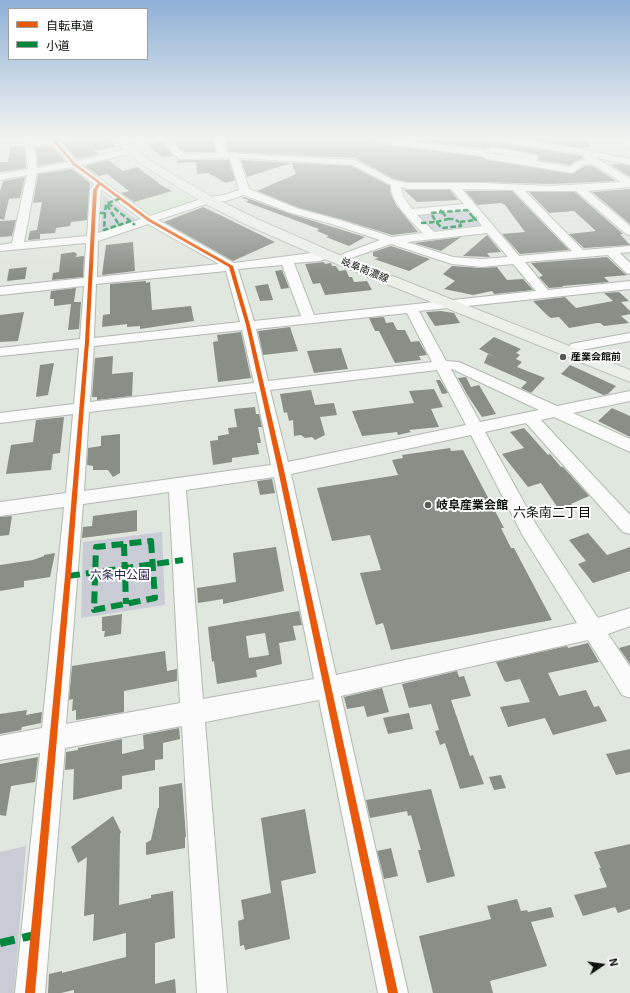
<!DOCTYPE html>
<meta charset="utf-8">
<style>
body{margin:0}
#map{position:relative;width:630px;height:993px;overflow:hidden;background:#e0e7de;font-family:"Exo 2","Noto Sans JP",sans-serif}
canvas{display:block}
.legend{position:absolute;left:8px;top:8px;width:140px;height:52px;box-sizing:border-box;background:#fff;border:1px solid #9d9f9d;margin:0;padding:5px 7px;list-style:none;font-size:12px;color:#0b100a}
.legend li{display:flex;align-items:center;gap:8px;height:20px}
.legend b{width:20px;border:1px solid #9d9f9d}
.north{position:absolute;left:582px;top:945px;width:40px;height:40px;-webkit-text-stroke:3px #fff;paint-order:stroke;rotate:77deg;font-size:11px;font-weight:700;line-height:16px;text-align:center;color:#0b100a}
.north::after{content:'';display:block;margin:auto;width:14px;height:18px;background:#0b100a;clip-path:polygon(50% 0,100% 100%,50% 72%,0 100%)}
</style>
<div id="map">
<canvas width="630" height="993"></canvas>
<ul class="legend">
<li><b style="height:5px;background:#e8590c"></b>自転車道</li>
<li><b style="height:5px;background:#00873e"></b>小道</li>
</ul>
<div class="north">N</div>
</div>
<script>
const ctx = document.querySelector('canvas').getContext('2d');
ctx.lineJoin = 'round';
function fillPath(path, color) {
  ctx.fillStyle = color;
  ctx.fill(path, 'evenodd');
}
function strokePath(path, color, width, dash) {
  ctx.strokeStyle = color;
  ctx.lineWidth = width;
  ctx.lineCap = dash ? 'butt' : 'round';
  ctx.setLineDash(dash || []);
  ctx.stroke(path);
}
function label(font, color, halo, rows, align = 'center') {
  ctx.font = font + ' "Exo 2","Noto Sans JP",sans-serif';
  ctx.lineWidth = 4;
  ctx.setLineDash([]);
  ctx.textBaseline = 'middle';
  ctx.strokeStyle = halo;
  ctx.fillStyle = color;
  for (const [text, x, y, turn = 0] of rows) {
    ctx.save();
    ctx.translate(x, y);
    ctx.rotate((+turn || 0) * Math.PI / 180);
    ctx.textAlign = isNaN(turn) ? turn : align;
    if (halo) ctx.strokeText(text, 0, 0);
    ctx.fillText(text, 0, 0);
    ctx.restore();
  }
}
const built = new Path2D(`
 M163,180L193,199L192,203L150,215L119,193Z`);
const green = new Path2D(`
 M103,195L138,221L100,234Z
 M469,208L484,226L431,231L418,215V213Z
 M162,532L165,605L81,618L83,542Z
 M26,846L14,993H0V852Z`);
const building = new Path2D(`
 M92,137H105L116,147L94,151L99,154L77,159L62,142Z
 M184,137H213L216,152H185L180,149L173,138Z
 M224,137H370V140L375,143L482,157L488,160L572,174L585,166H593L616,181L550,184L482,182H407L394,179L355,158L228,152Z
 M384,137H481L486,141L582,156L583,159L577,160L570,165L538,160L539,157L536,154L492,146L485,149Z
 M513,137L558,139L578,137L592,147L582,148Z
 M159,140L164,143L173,156L162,157L148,145L156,144L154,141Z
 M22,145V146H24L26,168L0,172V162H8V159L9,158L10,146Z
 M51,146L65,161L38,166L36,147Z
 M177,159L180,160H229L235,180L226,183L208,173L197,174L196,162L178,163Z
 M108,160L123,171L137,167L159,183V184L172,191L134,202L121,193L129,191L107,174L99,176L85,166Z
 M241,160L291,163L247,177Z
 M292,163L352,166L390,186V192L396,205L418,232L392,235L340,219L299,208L257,191L296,174Z
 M620,164L630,166V177L611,165Z
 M72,169L90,183L87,220L71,222L70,226L56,228L55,233L40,234V239L28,240L30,231L37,230L42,202L33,203L38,174Z
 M25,177L20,198L9,199L4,220L0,219V192L3,181Z
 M630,189V224L592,192Z
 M404,190H450L458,200L417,202Z
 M465,191H512L569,250L520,254L502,234L525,232L505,205L501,203L477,205Z
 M529,192H575L623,234H620L630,245L584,248L569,234L596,231L574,211L549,213Z
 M244,197L291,214L365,237L349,246L326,237L329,236L317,231L319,229L246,202L249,200L242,198Z
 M203,207L220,215L275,242L233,261L164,222Z
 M16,220L12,236L0,237V221Z
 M487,235L501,252L487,253L490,257L463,256Z
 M461,237L441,251L414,243Z
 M133,242L135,271L102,275L106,245Z
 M391,246L430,259L409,271L374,259L379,258L373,256V252Z
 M74,252L77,254L76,257L84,256L83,277L52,280L53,273L59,272L61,254Z
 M607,257L625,274L628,275L604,277L609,282L562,286L563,287L549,288L539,277L543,276L531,263Z
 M324,262L325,264L331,263L332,266H336L339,271L346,270L349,277H352L354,282L367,281L372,290L325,295L320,283L313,284L305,264Z
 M452,266L481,268L497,267L507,280L523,279L533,290L494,294L492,291L473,295L444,289L455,281L443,274Z
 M27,267L25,279L7,281L9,269Z
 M282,270L289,288L281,289L275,271Z
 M146,281V283L150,282L152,310L191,306L194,321L140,329V326L127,327V324L102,327L103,315L110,314V284Z
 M268,284L273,300L260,301L255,286Z
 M76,288L74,302H81L79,329L68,330L71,304L54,306V299H50L51,291Z
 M619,292L629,301L621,302L630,311V314L621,316L629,323L604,326L600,323H597L569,328L559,317L551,318L548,316L533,301L565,297L576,308L613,301L604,293Z
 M441,311L454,313L460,323L435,326L426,312Z
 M24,312L18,341L0,342V315Z
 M384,317L386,323L393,322L397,330H405L411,342L419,341L427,355L419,356L421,360L395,363L379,331H375L369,318Z
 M290,327L298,351L263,355L258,331Z
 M241,332L251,378L218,382L213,342L218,341L217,335Z
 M494,337L521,349L516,353L520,355L516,359L522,362L517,367L545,378L531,393L521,388L527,382L484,363L488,354L495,357L479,349Z
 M341,348L348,369L314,373L307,351Z
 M113,356L112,374L133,372L132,396L97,400V397H92L95,358Z
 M54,363L48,395L36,397L40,365Z
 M570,365L592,375L616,386L608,394L603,395L561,374Z
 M466,377L471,387L479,385L496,414L482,417L468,396L458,378Z
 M436,380H440L448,393L442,394Z
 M434,389L443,407L431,409L439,427L409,430L411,432L398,435L397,432L362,436L352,411L414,403L409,391Z
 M311,390L315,405L334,403L337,415L320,417L325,435L315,440L312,437L305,438L301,435L294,436L293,420L289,421L287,412L284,413L280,394Z
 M255,407L256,414H259L262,427H258L261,443H257L259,454L232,458V462L213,465L210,441L218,440V436L229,434L228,428L237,427L234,409Z
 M612,408L630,416V437L598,421Z
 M64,417L60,453L53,454L51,470L6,474L11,445L33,442L36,420Z
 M524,428L548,455L550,454L561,467H563L589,496L571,504L572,505L560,511L541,483L528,487L502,454L524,448L510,432Z
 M120,434V473L113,477L108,470H93V466L87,465L88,448L101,446V436Z
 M450,448L451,451L463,450L504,528H501L511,548H514L552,620L391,650L383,623L376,625L360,573L381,570L370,535L332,541L317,488L398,475L392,460L403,458L402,455Z
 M272,479L275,493L260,495L257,481Z
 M137,510V531L82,538L83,527L92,526L93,516Z
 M12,516L9,535L0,536V517Z
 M588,533L607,555L630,547V571L593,583L578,564L586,561L569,540Z
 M276,547L284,591L223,604V599L198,603L197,588L236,582L233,553Z
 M55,553L50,577L24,581V587L0,591V565L33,560L44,556V555Z
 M299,611L302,625L293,626L296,640L279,643L282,664L256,670L257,677L217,684L214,661L212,662L208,627ZM265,633L269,655L249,658L246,636Z
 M122,614L121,634L104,637L105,631H102V617Z
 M588,643L599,662L548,673L559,696L586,690L594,707L599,706L607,721L553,735L545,718L508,727L500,707L530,702L520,679L506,682L504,680L496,662L567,646L568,648Z
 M630,645V664L619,648Z
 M165,651L167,671L177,669V681L124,691V712L76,720V710L72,711L73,699L69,700L72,666Z
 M457,671L459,677L464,676L471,696L451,700L470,756L473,755L484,784L460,789L445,743L440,745L435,731L439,730L431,704L409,708L402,684Z
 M382,688L389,712L367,717L364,706L347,709L344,697Z
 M27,710L26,715L42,712L41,723L22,727L21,730L0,734V714Z
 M409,713L413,729L388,734L383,718Z
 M179,728L180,739L163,743V759L155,760V770L122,776V789L73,800L74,769L65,770L66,752L78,750V748L122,739V754L144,749L143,735Z
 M630,749V772L616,775L606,754Z
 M38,757L35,782L11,786L6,816L0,815V764Z
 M501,775L506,788L494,790L489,777Z
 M182,783L186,837H185V848L146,855V843L151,840L158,808H159V787Z
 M431,789L455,876L427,883L418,850H421L411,815L408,816L407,811L370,818L366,800Z
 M305,809L316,873L281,881L290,939L245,950L244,945L240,946L238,921L244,919L241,900L271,893L261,818Z
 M113,816L121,832L120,834L119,905L151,898V895L173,891L175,938L155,943V984L175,979L176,993H74V990L61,993H48L49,974L62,971V973L126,957V933L93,941L94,914L84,916L87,857L78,863L71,847Z
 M630,844V909L618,913L615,907L583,916L574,895L607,887L599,868H601L594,852Z
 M391,848L398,876L384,879L377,851Z
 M517,899L521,911L527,910L528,912L551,907L554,917L531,922L547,966L490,981L493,993H433L419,936L491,919L487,906Z`);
const minor = new Path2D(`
 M47,137H56L76,161L130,148L133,149L135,151L133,153L81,165L150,216L204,198L224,195L239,190L230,158L180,159L173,154L165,142L156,137L171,138L179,150L185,154L218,153L214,137H222L227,153L355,160L393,180L407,183H482L550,186L621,182L593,164L584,165L572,173L488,159L482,156L375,142L371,139L372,137L485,151L492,147L536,155L538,157L536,161L570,167L578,161L586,160L583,157L585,155L486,140L482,137C531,137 581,149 630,159V165L595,157L630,179V187L588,191L630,226V235L626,234L576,191H525L583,250L630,246V252L620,253L630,263V274L626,273L608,255L525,262L548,290L630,281V289L419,311L446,361L459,362L557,406L630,391V401L573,413L630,439V452L554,417L541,420L630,515V534L623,532L526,423L485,432L537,526L598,618L630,608V626L608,634L630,667V698L622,695L588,640L341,696L408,993H378L319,700L205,722L227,993H197L182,726L65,748L45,993H15L40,753L0,760V736L42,728L64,507L0,516V502L66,493L73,414L0,423V413L74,404L79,348L0,356V348L80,339L84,286L0,295V287L84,278L86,243L0,251V245L12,243L27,175L0,180V174L28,169L25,144L29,141L48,139ZM52,144L68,162L37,168L34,146ZM494,153L527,159L493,154ZM239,158L352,165L391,185C389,201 412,222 423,233L392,237L340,220L299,209L249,189ZM72,167L94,184L90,190L87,236L24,242L37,173ZM401,187L407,189H451L464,204L412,209L403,196ZM101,189L141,219L98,233ZM462,189L513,190L572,251L519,256ZM244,195L291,213L332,224L380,240L343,254L341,256L343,258H351L391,244L452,264L481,267L513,264L536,291L314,315L294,263L320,261L331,257L333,255L331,253L327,251L234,263L158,220L209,203L226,201ZM469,210L482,226L434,232L417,215ZM148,224L219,264L97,277L98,241ZM487,233L508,257L481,259L453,257L407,242ZM282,265L301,316L254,321L238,269ZM226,271L240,322L94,338L96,284ZM407,313L432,362L268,381L256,329ZM242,330L254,383L90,402L94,346ZM451,369H452L539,410L480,422ZM437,370L466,425L288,462L270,390ZM256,392L271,465L84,491L89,412ZM471,435L523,536L577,623L336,675L291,474ZM274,477L314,679L203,699L186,490ZM169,492L180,703L66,724L83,504Z
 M124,137H148C143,141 131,142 124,141L123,139Z
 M613,137H623L630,142V149Z
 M630,333V341L576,351L571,350L569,347L571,344L576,343Z`);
const major = new Path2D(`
 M109,137H121L149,160L212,197L255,218L332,252L630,370V382L322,258L245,224L204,203L141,164Z`);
const quietFar2 = new Path2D(`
 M108,203L135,225
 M107,205L119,225
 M440,210L442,212L467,210L473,217
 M442,212L448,219L436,222L431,213Z
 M100,213H105L106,204L121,198
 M105,213L104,230L131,221
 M448,219H454L459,222
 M421,223L436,222L442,228L461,226L459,222L476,220L473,217H477`);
const quietFar1 = new Path2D(`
 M151,541L155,598L94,610L96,547Z
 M124,544L126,604
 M68,576L183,560`);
const quiet = new Path2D(`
 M0,943L35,935`);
const cycleway = new Path2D(`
 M50,137H53L75,163L150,219L233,266L250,325L284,470L398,993H388L278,470L246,325L229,267L148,221L100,185L97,190L89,342L71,576L35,993H25L65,576L85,342L93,190L98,183L73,165Z`);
const markers = [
 [563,357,4,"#565b54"],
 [428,505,4,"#565b54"]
];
const farStreetnames = [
 ["岐阜南濃線",365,270,22]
];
const farPoinames = [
 ["産業会館前",571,357]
];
const poiNames = [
 ["岐阜産業会館",436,505]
];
const parkNames = [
 ["六条中公園",120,575]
];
const neighbourhoodNames = [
 ["六条南二丁目",552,513]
];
fillPath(built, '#d8e6d5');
fillPath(green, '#c9ccd4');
fillPath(building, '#898e87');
strokePath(minor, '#b3b9b2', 2);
strokePath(major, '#bec2bd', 2);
fillPath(minor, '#fafbfa');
fillPath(major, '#ebf0e9');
strokePath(quietFar2, '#00873e', 2.5, [5.5, 2.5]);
strokePath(quietFar1, '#00873e', 6, [12, 6]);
strokePath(quiet, '#00873e', 8, [15, 8]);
fillPath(cycleway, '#e8590c');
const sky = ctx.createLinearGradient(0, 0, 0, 276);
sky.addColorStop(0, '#8fb0d6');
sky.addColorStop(0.5, '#f1f4f0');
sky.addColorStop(1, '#f1f4f000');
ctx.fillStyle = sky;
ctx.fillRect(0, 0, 630, 276);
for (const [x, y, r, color] of markers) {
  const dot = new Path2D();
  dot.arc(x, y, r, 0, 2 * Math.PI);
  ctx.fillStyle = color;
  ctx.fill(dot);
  strokePath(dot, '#fff', 1.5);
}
label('10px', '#0b100a', '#fff', farStreetnames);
label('bold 10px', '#0b100a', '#fff', farPoinames, 'left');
label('bold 12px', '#0b100a', '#fff', poiNames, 'left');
label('12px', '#29234c', '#fff', parkNames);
label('13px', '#0b100a', '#fff', neighbourhoodNames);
</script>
